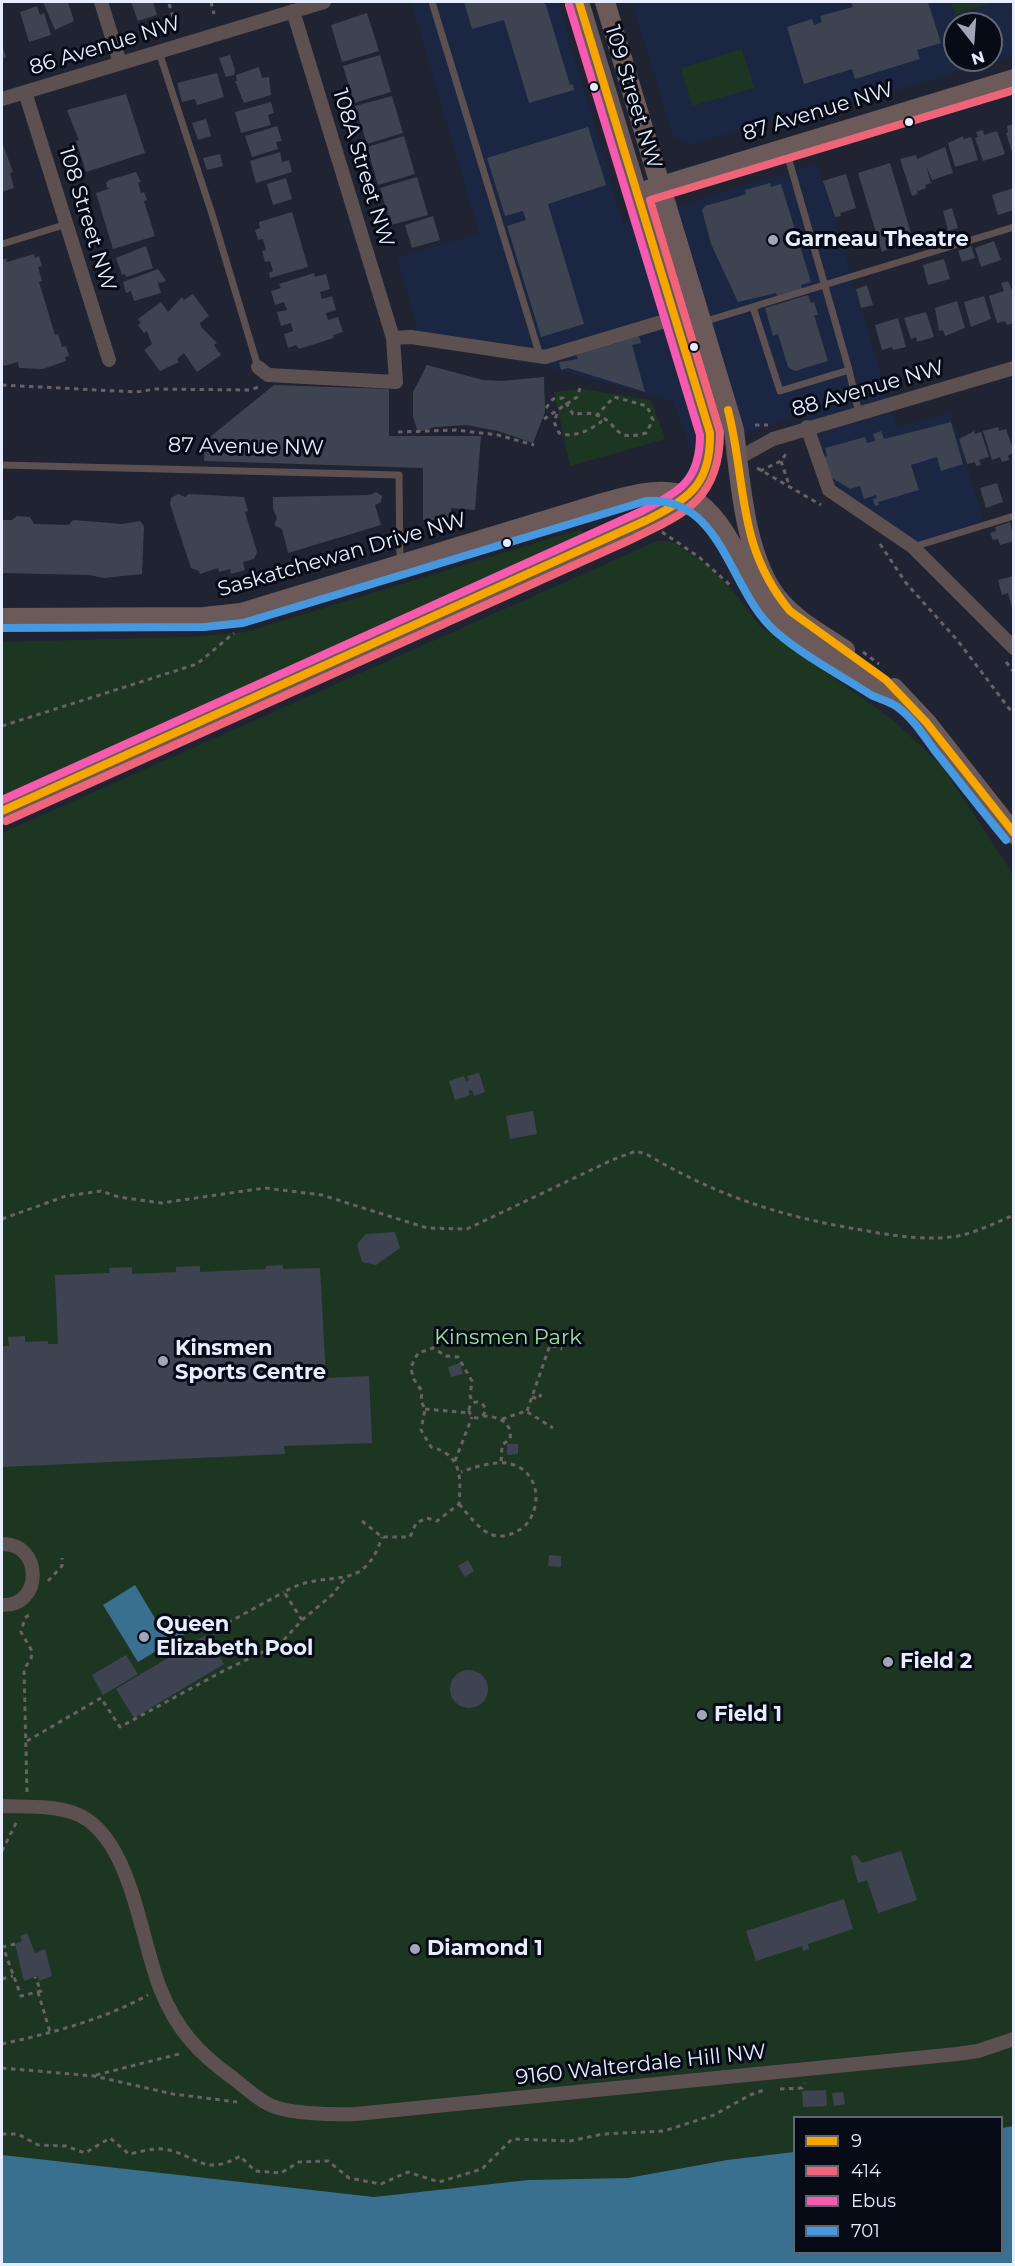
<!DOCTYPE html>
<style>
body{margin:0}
#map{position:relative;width:1015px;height:2266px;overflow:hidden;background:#202432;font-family:Montserrat,sans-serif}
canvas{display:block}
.frame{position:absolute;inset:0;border:3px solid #e6edff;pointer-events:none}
.legend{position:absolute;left:793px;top:2116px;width:210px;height:138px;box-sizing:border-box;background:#070b16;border:2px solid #606573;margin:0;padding:8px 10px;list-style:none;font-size:18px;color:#e6edff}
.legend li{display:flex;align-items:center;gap:12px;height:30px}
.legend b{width:30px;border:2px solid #606573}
.north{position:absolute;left:943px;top:12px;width:60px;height:60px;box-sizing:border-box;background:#070b16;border:2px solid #606573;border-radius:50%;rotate:163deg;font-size:16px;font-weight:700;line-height:24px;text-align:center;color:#e6edff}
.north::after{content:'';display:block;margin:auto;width:21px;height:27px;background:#a1a7b7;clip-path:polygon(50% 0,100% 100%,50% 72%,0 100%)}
</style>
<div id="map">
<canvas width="1015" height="2266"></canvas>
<div class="frame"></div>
<ul class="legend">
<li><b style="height:8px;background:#f7a600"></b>9</li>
<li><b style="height:8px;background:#f06479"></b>414</li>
<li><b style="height:8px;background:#f75aaf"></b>Ebus</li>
<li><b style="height:8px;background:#4699e1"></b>701</li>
</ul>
<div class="north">N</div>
</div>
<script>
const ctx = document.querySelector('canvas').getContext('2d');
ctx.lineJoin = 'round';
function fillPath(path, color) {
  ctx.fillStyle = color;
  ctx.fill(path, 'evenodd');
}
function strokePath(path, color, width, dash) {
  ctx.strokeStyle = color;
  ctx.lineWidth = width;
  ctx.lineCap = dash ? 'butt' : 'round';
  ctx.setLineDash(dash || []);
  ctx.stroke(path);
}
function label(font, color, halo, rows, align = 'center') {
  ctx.font = font + ' Montserrat,sans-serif';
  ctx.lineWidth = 6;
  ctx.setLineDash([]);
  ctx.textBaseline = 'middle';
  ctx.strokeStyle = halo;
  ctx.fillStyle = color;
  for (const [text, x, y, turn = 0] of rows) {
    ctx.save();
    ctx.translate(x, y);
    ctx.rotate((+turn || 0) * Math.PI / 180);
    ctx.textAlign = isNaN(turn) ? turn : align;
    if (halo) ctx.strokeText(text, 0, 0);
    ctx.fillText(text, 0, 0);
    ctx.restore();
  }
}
const built = new Path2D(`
 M411,2H558L623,223L817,163L897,427L950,412L985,525L913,547L829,490L806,413L692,451L673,401L542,366L416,343L415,319L397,258L479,233Z
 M632,2H1013V55L817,115L780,116L695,144L687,143L673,137ZM955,24H991V60H955Z`);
const green = new Path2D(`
 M951,2H994L955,14Z
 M742,49L754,88L692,106L681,68Z
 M581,389L651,400L665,439L570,466L554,392Z
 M581,529L585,536L2,805V642L190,637L246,632Z
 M657,541H671L707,565L727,584L760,626L893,720L921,746L943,768L1013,874V2126L1002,2128V2118H794V2152L727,2160L628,2178L528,2180L374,2197L2,2156V833Z`);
const water = new Path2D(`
 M135,1585L162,1630L189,1615L196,1627L138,1662L103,1605Z
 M1013,2126V2264H2V2155L374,2197L528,2180L628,2178L727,2160L794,2152V2252H1002V2128Z`);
const building = new Path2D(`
 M43,2H68L74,21L55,30Z
 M131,2H153L157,15L138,21Z
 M464,2H543L546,5L570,85L573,84L574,90L529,103L504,20L472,29Z
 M851,2H928L941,43L917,50L920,59L855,79L852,69L804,84L787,27L812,19L814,25L822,22L820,16L853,7Z
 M37,6L40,15L44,13L51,35L29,42L20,12Z
 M367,13L379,51L342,62L331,25Z
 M2,44L6,57L2,59Z
 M230,55L235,70L234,75L226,77L219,58Z
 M380,55L391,92L354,103L343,66Z
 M259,67L262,78L269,77L271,95L244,103L235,81H237L236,75Z
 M217,73L224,97L197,105L195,99L182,102L177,83Z
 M126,94L145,153L86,172L76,141L79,140L67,110Z
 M392,96L403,133L367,144L355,106Z
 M271,102L274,113L268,115L271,125L241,133L235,112Z
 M206,119L211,136L198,140L192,123Z
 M1014,124V155H1013L1006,133L1008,132L1007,126Z
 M277,126L282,141L276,142L278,149L252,157L245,136Z
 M588,127L606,185L548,204L584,324L541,337L507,226L526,220L523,211L505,216L487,158Z
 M983,130L984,135L997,131L1005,154L983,161L975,138L978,137L976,132Z
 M404,136L415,174L378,185L367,147Z
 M963,136L964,139L971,137L978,160L955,167L948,143Z
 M2,142L13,172L10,173L14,188L2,192Z
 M945,147L953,173L932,180L926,166L931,183L925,185L926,188L918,191L916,188L918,194L912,196L900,159L916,155L917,159Z
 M280,152L282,162L289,160L292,172L256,183L250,161Z
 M220,154L223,166L207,170L203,158Z
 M890,163L911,233L898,237L900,242L893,244L891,239L885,241L888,249L882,252L858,173Z
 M136,172L141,182H138L141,193L144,192L147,200L144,201L155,236L113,249L96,193L111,188H107L106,183L109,180Z
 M846,174L856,208L840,213L841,216L835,217L823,181Z
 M417,177L428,215L391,225L380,188Z
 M286,178L292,199L273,205L267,184Z
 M770,183L771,187L781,184L811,282L801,285L802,289L777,296L776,293L738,302L711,244L702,210L705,206L737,197L746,194L745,190Z
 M1014,188V210L998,215L992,195Z
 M952,208L958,228L948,231L943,211Z
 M292,212L308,267L270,278L269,273L273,271L270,261L265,262L262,251L266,250L263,239L258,240L255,230L260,228L259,222Z
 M433,216L440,240L412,248L405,225Z
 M994,241L1001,260L981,267L975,248Z
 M146,246L153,268L126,277L125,274L122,275L116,258Z
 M971,246L975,258L962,262L958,251Z
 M34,254L35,258L39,256L42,266L38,267L42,281L39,282L55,335L58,334L62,347L66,346L69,356L65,357L66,361L43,369L19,368L18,362L4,366L2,362V260L6,258L7,262Z
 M944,259L950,279L928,285L923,265Z
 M158,269L166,281L159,283L157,280L161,293L134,301L131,291L126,293L123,282Z
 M314,273L315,277L326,274L330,289L320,292L322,299L332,296L336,310L326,313L328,320L338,317L343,332L333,335L334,338L299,349L296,345L288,348L284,334L293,331L291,323L281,326L277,312L287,310L284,302L275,305L271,291L281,288L279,284Z
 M1008,281L1014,295V323L1007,325L1005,321L997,323L989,296L1004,291L1001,283Z
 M867,285L873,305L861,308L856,289Z
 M193,294L209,316L200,323L201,327L217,343L214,345L221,355L197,372L184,353L177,359L179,362L160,371L144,350L152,344L147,331L144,333L138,325L141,323L138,319L161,302L168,312L182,297L184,300Z
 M808,295L811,303L814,302L818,315H814L828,361L795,371L788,367L778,334L773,336L765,308Z
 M984,296L991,319L971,327L964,302Z
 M957,301L965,328L945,336L943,330L939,331L935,308Z
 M926,312L934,337L917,342L916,337L911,339L904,318Z
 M898,318L906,347L893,350L892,347L882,350L875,325Z
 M639,336L641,343L632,345L645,392L568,368L561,370L559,362L578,359L576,355Z
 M427,365L483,380L502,381L544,377L545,412L533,443L498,431L466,425L435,427L418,432L413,417V392Z
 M274,385L389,389V436H481L475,510L451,508V520H423V468L204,461L205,441Z
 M951,422L963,464L941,471L937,457L911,465L919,490L878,502L879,505L875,506L873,499L877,498L876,495L864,499L860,486L850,489L832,478L823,457L827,456L825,448L865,437L867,443L875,441L873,434L881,431L884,439Z
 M998,427L999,431L1006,429L1014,452L1008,456L1009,460L1002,462L1000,457L992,460L983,431Z
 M974,431L975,434L981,432L989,457L979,460L981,465L976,466L975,462L967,464L959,439Z
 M997,483L1003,502L986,508L980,488Z
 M376,492L382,496L381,502L375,505L381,525L288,553L282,529L274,525L277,518L273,509V497L370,495Z
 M178,494L185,497L189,494L244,497L248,511L245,512L257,552L254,559L243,562L245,570L231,574L230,569L219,572L218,568L200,574L199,571L191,568L170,504L171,498Z
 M17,516L30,517L34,524L69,525L73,520L122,524L140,521L144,526L142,574L104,578L89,575L2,573V520H12Z
 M1010,522L1014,541L1000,545L998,539L993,540L990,533L996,531L995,527Z
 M1014,576V611H1013L1008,593L1002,595L998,580Z
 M479,1073L485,1092L474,1096L472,1090L468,1091L470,1095L455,1100L449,1081L464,1076L466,1081L469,1080L467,1076Z
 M533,1111L537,1134L510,1139L506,1116Z
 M395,1232L400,1248L376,1265L362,1262L357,1244L366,1234Z
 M283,1265V1269L320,1268L326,1378L369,1376L372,1443L284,1446L285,1454L2,1467V1346H9L8,1337L25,1336V1342L48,1341V1344H58L55,1275L110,1273L109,1268L132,1267V1274L176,1272V1267L200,1266V1272L266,1269V1266Z
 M460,1363L463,1374L451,1377L448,1367Z
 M507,1444H518V1454L507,1455Z
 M549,1555L561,1556V1567L548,1566Z
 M468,1560L474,1571L465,1577L458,1566Z
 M206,1635L224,1664L134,1718L116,1689Z
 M126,1655L138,1674L103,1695L92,1675Z
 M450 1689a19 19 0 1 1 38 0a19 19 0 1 1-38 0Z
 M901,1851L917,1900L878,1913L867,1880L858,1883L851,1856L856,1855L862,1863Z
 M844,1899L853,1929L808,1944L809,1949L803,1951L802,1946L756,1961L746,1931Z
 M27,1933L35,1953L45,1949L52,1976L39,1981L38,1976L24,1981L15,1944L22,1941L20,1936Z
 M826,2090L827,2106L803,2107L802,2091Z
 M843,2092L845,2104L834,2106L832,2093Z`);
const path = new Path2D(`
 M211,2L214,14
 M169,4L176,26
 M2,385L136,392L156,389L248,390L260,387
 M546,408L553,399L563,398L573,414C580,414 590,412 597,415C620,423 612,443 646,433L653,420L647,406L614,397L597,415L601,422C588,431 574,438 559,433L554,422L558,411
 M544,419L577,397L580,388
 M755,425H768
 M398,432L456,430L498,435L534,445
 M781,461L789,485
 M757,468L821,505
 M760,471L781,461L788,451
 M662,532L699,557L730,585
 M880,544L906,583L958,641L1014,715
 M863,652L879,664
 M1006,662L1014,672
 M2,726L197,664L234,633
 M2,1219L66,1196L101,1191L119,1197L161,1203L265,1188L322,1195L427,1228L467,1229L612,1160L636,1151L648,1155C717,1196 783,1217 862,1230C894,1236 926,1241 958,1236C977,1232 995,1223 1014,1215
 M532,1397L539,1399L541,1394
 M469 1410a8 8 0 1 1 16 0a8 8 0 1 1-16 0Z
 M425,1409L470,1413
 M527,1411L550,1345L562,1349
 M483,1416C497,1416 513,1422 510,1439L502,1445L501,1463
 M502,1419L526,1411L553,1428
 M455,1461L472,1417
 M459,1504C479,1527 492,1549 524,1527C543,1507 540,1472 511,1464C497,1460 474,1467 461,1472
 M362,1521L382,1537H410L416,1523L427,1518L437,1521L459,1504C461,1477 462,1455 431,1447L421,1430L425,1409L421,1401L422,1391L413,1378L411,1367L418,1353L433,1348L446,1356L458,1357L472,1381L470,1396L473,1403
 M48,1581L62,1566V1558
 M302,1620L332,1595L345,1579
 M220,1627L284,1592
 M27,1741L101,1698L120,1727L225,1670L280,1644L302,1620L284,1592C328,1566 363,1597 382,1537
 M27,1792L24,1669L31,1659L32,1651L21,1632L25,1618L31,1613
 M2,1851L17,1821
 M15,1944L3,1947L21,1996L41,1991L35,1977
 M2,1979L13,1976
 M38,1992L50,2032
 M2,2044C51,2033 103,2020 148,1995
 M2,2068L94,2076L173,2094L237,2102
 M96,2075L183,2053
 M780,2089L802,2088L804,2083
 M2,2134H18L38,2145L66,2146L85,2153L110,2138L129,2154C139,2152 153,2148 163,2149C195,2153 203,2178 240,2156L255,2171L281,2173L299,2162L328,2161L349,2178L381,2184L408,2172L439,2182L482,2169L512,2139L570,2141L603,2134L664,2131L714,2115L750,2095L764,2090`);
const service = new Path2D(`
 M432,2L540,356
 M159,52L212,214L258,367
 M786,150L849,370L859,414
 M2,244L67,224
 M753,307L780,391L849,370
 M703,322L1014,227
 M2,465L399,475L400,563
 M913,547L1014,516`);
const minor = new Path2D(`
 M101,2L120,63
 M25,92L109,360
 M2,99L324,2
 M393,338L411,337L545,357L675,318
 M258,367L268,375L396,382L393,338L293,11
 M807,427L829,490L913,547L1014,648
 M737,459L773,439L1014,368
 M2,1544C43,1543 43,1607 2,1605
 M2,1806C25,1807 52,1805 74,1813C131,1833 140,1939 160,1988C176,2029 198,2053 233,2078C245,2087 257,2099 270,2105C289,2114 335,2115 356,2114L957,2054L978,2051L1014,2039`);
const secondary = new Path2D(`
 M605,2L734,430C740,481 745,559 779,600C796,621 823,635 845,650
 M648,190L1014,79
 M2,618L204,617L241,613L599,504C665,485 696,480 733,547C744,567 751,590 767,607C800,643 858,678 903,698
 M894,688L926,722L1014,834
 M2,811L647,520C690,499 714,485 710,433L579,2`);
const bus1 = new Path2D(`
 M728,410C747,484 736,546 790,611L886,680L926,722L1014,833
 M2,811L647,520C690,498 711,484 710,433L579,2`);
const bus2 = new Path2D(`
 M6,821L630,540C685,514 720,499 720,432L650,200L1014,90`);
const bus3 = new Path2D(`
 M2,800L642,511C680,491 700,481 700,435L569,5`);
const bus4 = new Path2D(`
 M2,628L204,627L243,623L646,501C724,496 728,591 776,632C804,656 840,675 871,695C879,699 889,701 896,706C912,717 924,736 935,751C959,781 982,811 1006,840`);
const markers = [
 [594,87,5,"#e6edff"],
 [909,122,5,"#e6edff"],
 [773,240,6,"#a1a7b7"],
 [694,347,5,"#e6edff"],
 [507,543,5,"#e6edff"],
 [163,1361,6,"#a1a7b7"],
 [144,1637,6,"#a1a7b7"],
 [888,1662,6,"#a1a7b7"],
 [702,1715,6,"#a1a7b7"],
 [415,1949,6,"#a1a7b7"]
];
const streetNames = [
 ["86 Avenue NW",105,46,-17],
 ["109 Street NW",633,97,73],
 ["87 Avenue NW",818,112,-17],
 ["108A Street NW",363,168,73],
 ["108 Street NW",87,219,73],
 ["88 Avenue NW",868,389,-16],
 ["87 Avenue NW",246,447,1],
 ["Saskatchewan Drive NW",342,555,-16],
 ["9160 Walterdale Hill NW",641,2065,-6]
];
const poiNames = [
 ["Garneau Theatre",785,240],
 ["Kinsmen",175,1349],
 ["Sports Centre",175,1373],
 ["Queen",156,1625],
 ["Elizabeth Pool",156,1649],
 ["Field 2",900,1662],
 ["Field 1",714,1715],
 ["Diamond 1",427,1949]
];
const parkNames = [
 ["Kinsmen Park",508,1338]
];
fillPath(built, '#1b2642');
fillPath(green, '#1d3622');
fillPath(water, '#39708f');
fillPath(building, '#3e4351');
strokePath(path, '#686265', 3, [4.5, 4.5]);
strokePath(service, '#5d5050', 7);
strokePath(minor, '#5d5050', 14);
strokePath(secondary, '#6b5a59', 20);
strokePath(bus1, '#f7a600', 8);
strokePath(bus2, '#f06479', 8);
strokePath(bus3, '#f75aaf', 8);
strokePath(bus4, '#4699e1', 8);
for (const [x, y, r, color] of markers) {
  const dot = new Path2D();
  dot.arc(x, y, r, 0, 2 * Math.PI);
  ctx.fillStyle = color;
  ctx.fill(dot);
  strokePath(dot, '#070b16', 2);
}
label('21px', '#e6edff', '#070b16', streetNames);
label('bold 21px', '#e6edff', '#070b16', poiNames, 'left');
label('21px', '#9ce0a2', '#070b16', parkNames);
</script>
